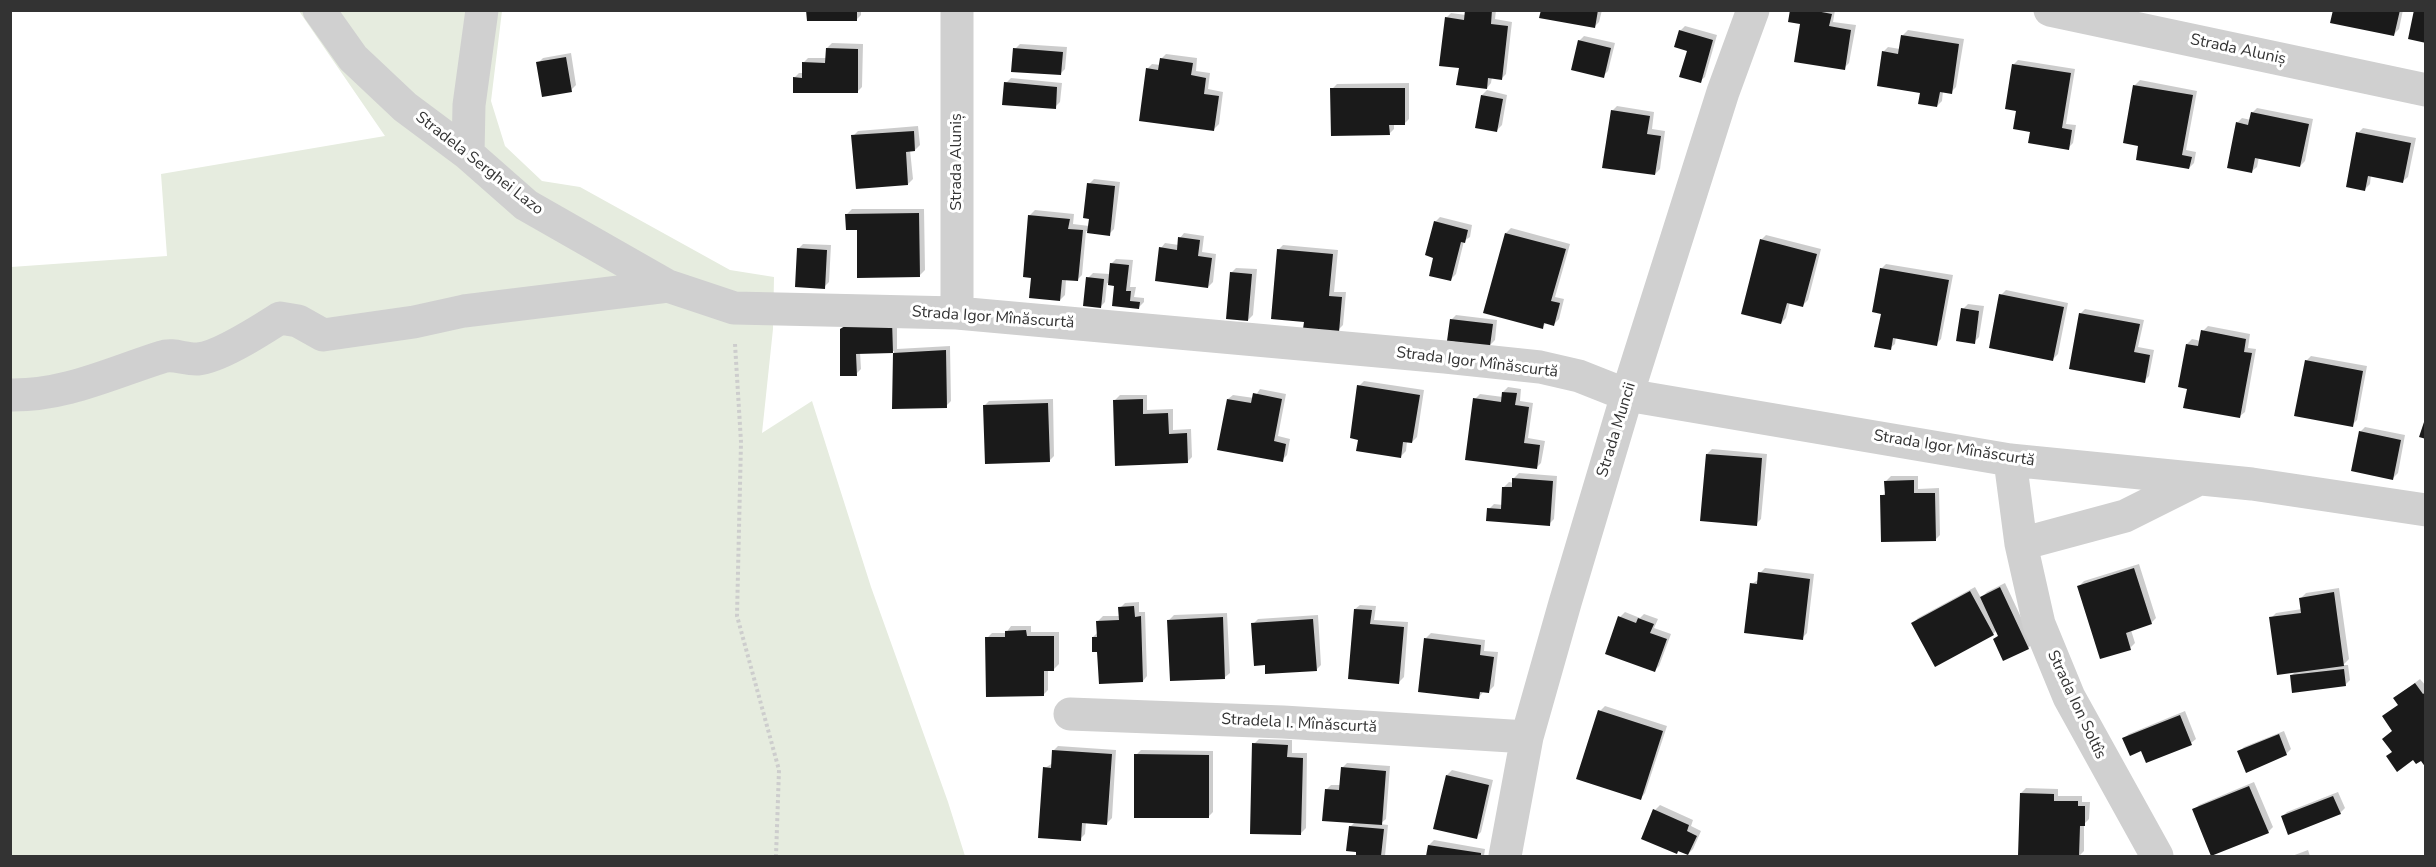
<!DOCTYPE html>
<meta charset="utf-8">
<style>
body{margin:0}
#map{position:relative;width:2436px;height:867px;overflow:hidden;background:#fff;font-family:"Nunito Sans",sans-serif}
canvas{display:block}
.frame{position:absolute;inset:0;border:12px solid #333;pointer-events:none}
</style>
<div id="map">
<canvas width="2436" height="867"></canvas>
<div class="frame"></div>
</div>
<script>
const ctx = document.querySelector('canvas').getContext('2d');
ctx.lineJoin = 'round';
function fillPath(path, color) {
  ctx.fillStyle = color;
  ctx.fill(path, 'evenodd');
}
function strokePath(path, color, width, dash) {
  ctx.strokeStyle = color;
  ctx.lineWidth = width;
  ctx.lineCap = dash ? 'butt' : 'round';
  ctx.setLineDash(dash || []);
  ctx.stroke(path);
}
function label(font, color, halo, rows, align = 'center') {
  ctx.font = font + ' "Nunito Sans",sans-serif';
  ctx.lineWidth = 6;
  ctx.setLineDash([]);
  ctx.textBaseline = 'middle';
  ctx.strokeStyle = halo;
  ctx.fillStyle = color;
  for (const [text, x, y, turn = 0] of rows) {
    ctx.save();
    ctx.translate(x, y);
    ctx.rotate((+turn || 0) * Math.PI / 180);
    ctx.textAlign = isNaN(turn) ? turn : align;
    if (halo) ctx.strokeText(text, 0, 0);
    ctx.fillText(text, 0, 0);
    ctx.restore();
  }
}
const green = new Path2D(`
 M299,11H502L491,101L505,146L542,181L580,187L730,270L774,277L773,329L762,433L812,401L871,587L948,802L965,856H11V267L167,256L161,174L385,136Z`);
const shadow = new Path2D(`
 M808,10H861V15L856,20Z
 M1467,10H1496L1495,19L1512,22L1506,74L1501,79L1492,77L1491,83L1487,88L1446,18L1451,13L1466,15Z
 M1542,10H1602L1599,22L1594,27Z
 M1792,10H1835L1833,22L1856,25L1849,63L1844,68Z
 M2334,10H2403L2399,29L2394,34Z
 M1685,26L1717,35L1705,77L1700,81L1680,31Z
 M1908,30L1964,39L1956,87L1951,92L1943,91L1942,101L1937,106L1883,52L1888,47L1900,49L1903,35Z
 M1584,36L1615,43L1608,71L1603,76L1579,41Z
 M832,43L863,44L862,87L857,92L794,78L799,73H803V63L808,58H827V48Z
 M1020,44L1067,47L1065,69L1060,74L1015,49Z
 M571,53L576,85L571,90L538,63L543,58Z
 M1166,54L1197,58L1196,71L1210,73L1208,89L1223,92L1219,124L1214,129L1147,69L1152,64L1161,65V59Z
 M2018,60L2075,69L2066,124L2076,125L2073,143L2068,148L2017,110L2013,65Z
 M1011,78L1062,83L1060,102L1055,107L1006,83Z
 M2140,80L2197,91L2186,150L2196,152L2194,163L2189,168L2139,145L2135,85Z
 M1409,83V119L1405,123L1394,124V129L1389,134L1332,89L1337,84Z
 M1487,90L1507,95L1502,125L1497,130L1482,95Z
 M1617,106L1654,112L1652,129L1665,131L1660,169L1655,174L1612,111Z
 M2257,108L2313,119L2305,161L2300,166L2259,157L2257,167L2252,171L2237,123L2242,118L2251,120L2252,113Z
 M918,126L920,145L915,150H910L913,179L908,184L853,136L858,131Z
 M2363,128L2416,138L2408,177L2403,181L2371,175L2370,184L2365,189L2358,133Z
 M1094,179L1120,182L1114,229L1109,234L1086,231L1082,275L1077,280L1066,279L1065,295L1060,300L1032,277L1030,215L1035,210L1074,214L1073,224L1089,226V184Z
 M852,209H924L925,270L920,275L858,228L847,214Z
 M1440,217L1472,225L1470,237L1464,241L1456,274L1451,279L1435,257V222Z
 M1511,228L1570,244L1555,297L1564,299L1559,319L1554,324L1547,322L1542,327L1506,233Z
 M1184,233L1204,236L1202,252L1216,254L1213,282L1208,287L1161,248L1165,243L1179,245L1180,238Z
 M1766,235L1821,249L1808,300L1803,305L1790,302L1786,318L1781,323L1761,240Z
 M803,244L831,245L829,282L824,287L798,249Z
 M1283,245L1338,250L1334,292H1346L1343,325L1338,330L1306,320L1278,250Z
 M1116,259L1133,260L1130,287H1136L1134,297L1144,298V302L1139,307L1114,305L1116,285L1107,283L1105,302L1100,307L1088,278L1093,273L1110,274L1111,264Z
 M1886,264L1953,275L1941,339L1936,344L1896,337L1895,344L1890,348L1882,312L1881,269Z
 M1236,268L1257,269L1253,315L1248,320L1231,273Z
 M2006,290L2068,303L2058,354L2053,359L2001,295Z
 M1968,304L1984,306L1979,337L1974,342L1963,309Z
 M2085,309L2144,320L2138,347L2154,350L2149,376L2144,381L2080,314Z
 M897,315V349L950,346L951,401L946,406L894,408V351L860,352L861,369L856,374L841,329L846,324Z
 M1456,315L1497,320L1495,340L1490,345L1451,320Z
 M2208,326L2250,334L2248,348L2256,349L2245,412L2240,416L2188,388L2187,344L2192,339L2201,341L2203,331Z
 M2311,356L2367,366L2357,420L2352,425L2306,361Z
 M1364,381L1424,390L1417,437L1412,442L1407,441L1406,451L1401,456L1359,386Z
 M1508,387L1521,389L1520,401L1533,403L1528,438L1545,441L1541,463L1536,468L1475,399L1480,394L1503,397V392Z
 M1260,389L1286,394L1278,436L1290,439L1287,455L1282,460L1228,399L1233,395L1254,398Z
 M1120,395H1147V410L1173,409V430L1191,429L1192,457L1187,462L1115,400Z
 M1053,399L1054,456L1049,461L984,406L989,401Z
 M2365,427L2405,435L2398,473L2393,478L2360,432Z
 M1712,449L1767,454L1761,519L1756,524L1707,454Z
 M1519,473L1557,476L1554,519L1549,524L1489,509L1494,504L1503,505L1504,487L1509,482L1514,483V478Z
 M1891,476H1918V489L1939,488L1940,535L1935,540L1882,496L1886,492V481Z
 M2139,564L2156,618L2151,623L2131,630L2135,643L2130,648L2079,586L2084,581Z
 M1765,568L1814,574L1807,633L1802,638L1752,584L1759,579L1760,573Z
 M2005,583L2033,643L2028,648L1994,639L1999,635L1997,630L1993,634L1913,623L1918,618L1975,587L1981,598L1987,592Z
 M2339,588L2349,659L2343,665H2348L2350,680L2345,685L2291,676L2297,670L2271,618L2276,613L2302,609L2301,598L2306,593Z
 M1139,602V612H1145L1147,676L1143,681L1099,650L1093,637L1098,632V621L1103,616H1120V608L1125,603Z
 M1360,605L1376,606L1374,620L1408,622L1404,677L1399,682L1355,609Z
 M1625,612L1640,618L1644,614L1658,619L1654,628L1671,634L1659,666L1654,671L1620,617Z
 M1227,613L1230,673L1225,677L1169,620L1174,615Z
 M1318,615L1321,665L1316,670L1266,663L1253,624L1258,619Z
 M1011,626H1031V632H1059V664L1054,669H1048V690L1043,695L987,638L992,633H1006Z
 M1431,633L1485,640L1484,651L1498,652L1494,686L1489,691H1484L1479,697L1426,638Z
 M2420,679L2426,686V765L2421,759L2393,751L2394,731L2399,704L2395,698Z
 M1605,706L1667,726L1645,793L1641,798L1600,711Z
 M2185,711L2196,739L2191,743L2142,749L2124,738L2129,734Z
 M2284,731L2291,749L2286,754L2239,752L2244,747Z
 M1259,739L1292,740V753H1307L1306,828L1301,833L1254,744Z
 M1058,746L1116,750L1112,818L1107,823L1086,822L1085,834L1080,839L1045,768L1053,763V751Z
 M1141,750L1213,751V812L1208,817L1136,755Z
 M1347,763L1390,766L1386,819L1380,824L1388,825L1385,856H1357L1358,850L1350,827L1355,822L1326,790L1331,785H1341L1342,768Z
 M1452,770L1493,780L1481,832L1476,837L1447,775Z
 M2254,782L2273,827L2268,832L2194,810L2199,805Z
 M2026,788L2058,789V796H2082V802H2090L2089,819L2084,824V851L2079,856L2021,793Z
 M2338,792L2345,808L2340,813L2282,817L2287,812Z
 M1660,805L1693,820L1691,826L1701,831L1693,849L1688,854L1679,850L1677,853L1655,810Z
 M1434,840L1485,849L1484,856H1427L1429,845Z
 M2308,850L2310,856H2292Z`);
const building = new Path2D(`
 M806,10H857V21H807Z
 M1465,10H1492L1491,24L1508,26L1502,80L1488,78L1487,89L1456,85L1459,68L1439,66L1445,17L1464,20Z
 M1541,10H1598L1595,28L1539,18Z
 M1790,10H1811L1832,14L1829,26L1851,30L1845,70L1794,62L1800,24L1788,22Z
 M2333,10H2400L2394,36L2330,23Z
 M2414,10H2426V43L2408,39Z
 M1679,30L1713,40L1701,83L1679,77L1687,51L1674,47Z
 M1901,35L1959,44L1952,94L1940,92L1937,107L1918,104L1920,93L1877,86L1882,51L1898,54Z
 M1578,40L1611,48L1604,78L1571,70Z
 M826,48L858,49V93H793V77L802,78V62L825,63Z
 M1013,48L1063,52L1061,75L1011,72Z
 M566,57L572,92L542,97L536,62Z
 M1160,58L1193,63L1191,75L1206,78L1204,94L1219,96L1214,131L1139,121L1146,68L1158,70Z
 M2012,64L2071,73L2062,128L2072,130L2069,150L2028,143L2030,132L2013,129L2016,111L2005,109Z
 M1004,82L1057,87L1056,109L1002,105Z
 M2133,85L2193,95L2182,155L2192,157L2189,169L2136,160L2138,146L2123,143Z
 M1330,88H1405V125H1389L1390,135L1331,136Z
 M1481,95L1503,99L1497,132L1475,128Z
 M1611,110L1650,116L1647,134L1661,136L1655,175L1602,168Z
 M2251,112L2309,124L2300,167L2255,158L2252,173L2227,168L2236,122L2248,125Z
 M914,131L915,151L906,152L908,185L856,189L851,135Z
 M2356,132L2411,143L2403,183L2368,176L2365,191L2346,187Z
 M1087,183L1115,186L1110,236L1087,233L1089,219L1083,218Z
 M919,213L920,277L857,278V230H846L845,214Z
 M1028,215L1070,219L1068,229L1083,230L1078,281L1062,280L1060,301L1029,298L1031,278L1023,277Z
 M1434,221L1468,230L1465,243L1461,242L1451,281L1429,276L1433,258L1425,255Z
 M1505,233L1566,249L1551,301L1560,303L1554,326L1544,323L1543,329L1483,313Z
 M1178,237L1200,240L1198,256L1212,258L1208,288L1155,281L1159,247L1177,250Z
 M1760,239L1817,254L1803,307L1787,303L1781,324L1741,314Z
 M797,248L827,250L825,289L795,287Z
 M1277,249L1333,254L1329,296L1342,297L1339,332L1303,329L1304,322L1271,319Z
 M1110,263L1129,265L1126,291H1131L1130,301L1140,302L1139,309L1112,306L1114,286L1108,285Z
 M1880,268L1949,280L1937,346L1893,338L1891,350L1874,347L1881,314L1872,312Z
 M1230,272L1252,274L1248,321L1226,319Z
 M1086,277L1104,279L1101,308L1083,306Z
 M1999,294L2064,307L2053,361L1989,348Z
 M1961,308L1979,311L1975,344L1956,341Z
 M2079,313L2140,324L2134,352L2150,355L2145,383L2069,369Z
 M1450,319L1493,324L1490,346L1447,341Z
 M892,320L893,353L856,354L857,376H840V329L854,321Z
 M2201,330L2246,339L2244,352L2252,353L2240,418L2183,408L2187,389L2178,387L2186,344L2198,346Z
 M946,350L947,408L892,409L893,353Z
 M2305,360L2363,371L2353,427L2294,416Z
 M1357,385L1420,395L1412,443L1403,442L1401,458L1356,451L1358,440L1350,438Z
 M1502,392L1517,393L1515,405L1529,407L1524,443L1540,445L1537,469L1465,460L1473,398L1501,402Z
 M1253,393L1282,399L1274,441L1286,444L1283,462L1217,450L1227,399L1251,403Z
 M1143,399V414L1168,413L1169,434L1187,433L1188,463L1115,466L1113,400Z
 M1048,403L1050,462L985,464L983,405Z
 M2425,419H2426V439L2419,437Z
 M2359,431L2401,440L2393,480L2351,471Z
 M1706,454L1762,458L1757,526L1700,521Z
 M1512,478L1553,481L1550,526L1486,521L1487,508L1501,509L1502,487H1512Z
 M1914,480V493H1935L1936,541L1881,542L1880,495H1885L1884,481Z
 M2134,568L2152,624L2126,633L2131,650L2100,659L2077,586Z
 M1758,572L1810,579L1803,640L1744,633L1750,583L1757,584Z
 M2000,587L2029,649L2003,661L1993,639L1998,636L1980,597Z
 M1970,591L1994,635L1935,667L1911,623Z
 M2334,592L2344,666L2277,675L2269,617L2301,613L2299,598Z
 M1134,606L1135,617L1141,616L1143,682L1099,684L1097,652H1092V637H1097L1096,621L1119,620L1118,607Z
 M1354,609L1372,610L1370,624L1404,627L1399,684L1348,679Z
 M1618,616L1636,623L1638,618L1654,624L1650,633L1667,639L1655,672L1605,654Z
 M1223,617L1225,679L1170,681L1167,620Z
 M1313,619L1317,671L1265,674V665L1254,666L1251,623Z
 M1026,630L1027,636H1054V671H1044V696L986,697L985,637H1005V631Z
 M1424,638L1481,645L1480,655L1494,657L1489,693L1480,692L1479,699L1418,692Z
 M2344,669L2346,686L2292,693L2290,675Z
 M2415,683L2423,694L2426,692V768L2421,761L2416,764L2413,760L2397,772L2386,756L2392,752L2382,739L2392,731L2382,716L2398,705L2393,698Z
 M1598,710L1663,731L1641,800L1576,779Z
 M2180,715L2192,745L2146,763L2141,751L2130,756L2122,738Z
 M2279,734L2287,755L2246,773L2237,751Z
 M1252,743L1288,745L1287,757L1303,758L1301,835L1250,834Z
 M1052,750L1112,754L1107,825L1082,823L1081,841L1038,838L1043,767L1051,768Z
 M1134,754L1209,755V818H1134Z
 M1341,767L1386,771L1382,825L1322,821L1325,789L1339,790Z
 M1446,775L1489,785L1477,839L1433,829Z
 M2249,786L2269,833L2211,856L2192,809Z
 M2020,793L2054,794V801H2078V806H2085V826H2080L2079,856H2018Z
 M2333,796L2341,814L2288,835L2281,816Z
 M1653,809L1689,825L1687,831L1697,836L1688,855L1678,851L1677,854L1641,839Z
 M1349,826L1384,829L1381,856H1356V852L1346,851Z
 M1428,845L1481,853V856H1426Z`);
const path = new Path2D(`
 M735,344L741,442L737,616L779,770L776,856`);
const minor = new Path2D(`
 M319,10L353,58L405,107L468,154L526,205L668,286L734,308L957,313L1445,357L1540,367L1579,376L1627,395L2010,460L2252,484L2426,510
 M957,10V313
 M2050,10L2426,90
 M468,154L469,105L482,10
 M10,395C65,396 111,373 162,357C173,353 186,360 198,359C220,357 261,330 280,318L298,321L323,335L414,322L464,311L668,286
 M2010,460L2021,544L2039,624L2069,697L2157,856
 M2021,544L2125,516L2199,479
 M1070,714L1283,722L1527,737
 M1505,856L1527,737L1565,603L1627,395L1723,92L1753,10`);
const streetNames = [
 ["Strada Aluniș",2238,50,12],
 ["Strada Aluniș",957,162,-90],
 ["Stradela Serghei Lazo",479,164,38],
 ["Strada Igor Mînăscurtă",993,318,4],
 ["Strada Igor Mînăscurtă",1477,363,7],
 ["Strada Muncii",1617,430,-73],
 ["Strada Igor Mînăscurtă",1954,449,9],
 ["Strada Ion Soltîs",2076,705,65],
 ["Stradela I. Mînăscurtă",1299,724,3]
];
fillPath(green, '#e6ecdf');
fillPath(shadow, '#0003');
fillPath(building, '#1a1a1a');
strokePath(path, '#cdcdcd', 4, [3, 3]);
strokePath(minor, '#d0d0d0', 33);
label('16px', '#333', '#fff', streetNames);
</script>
